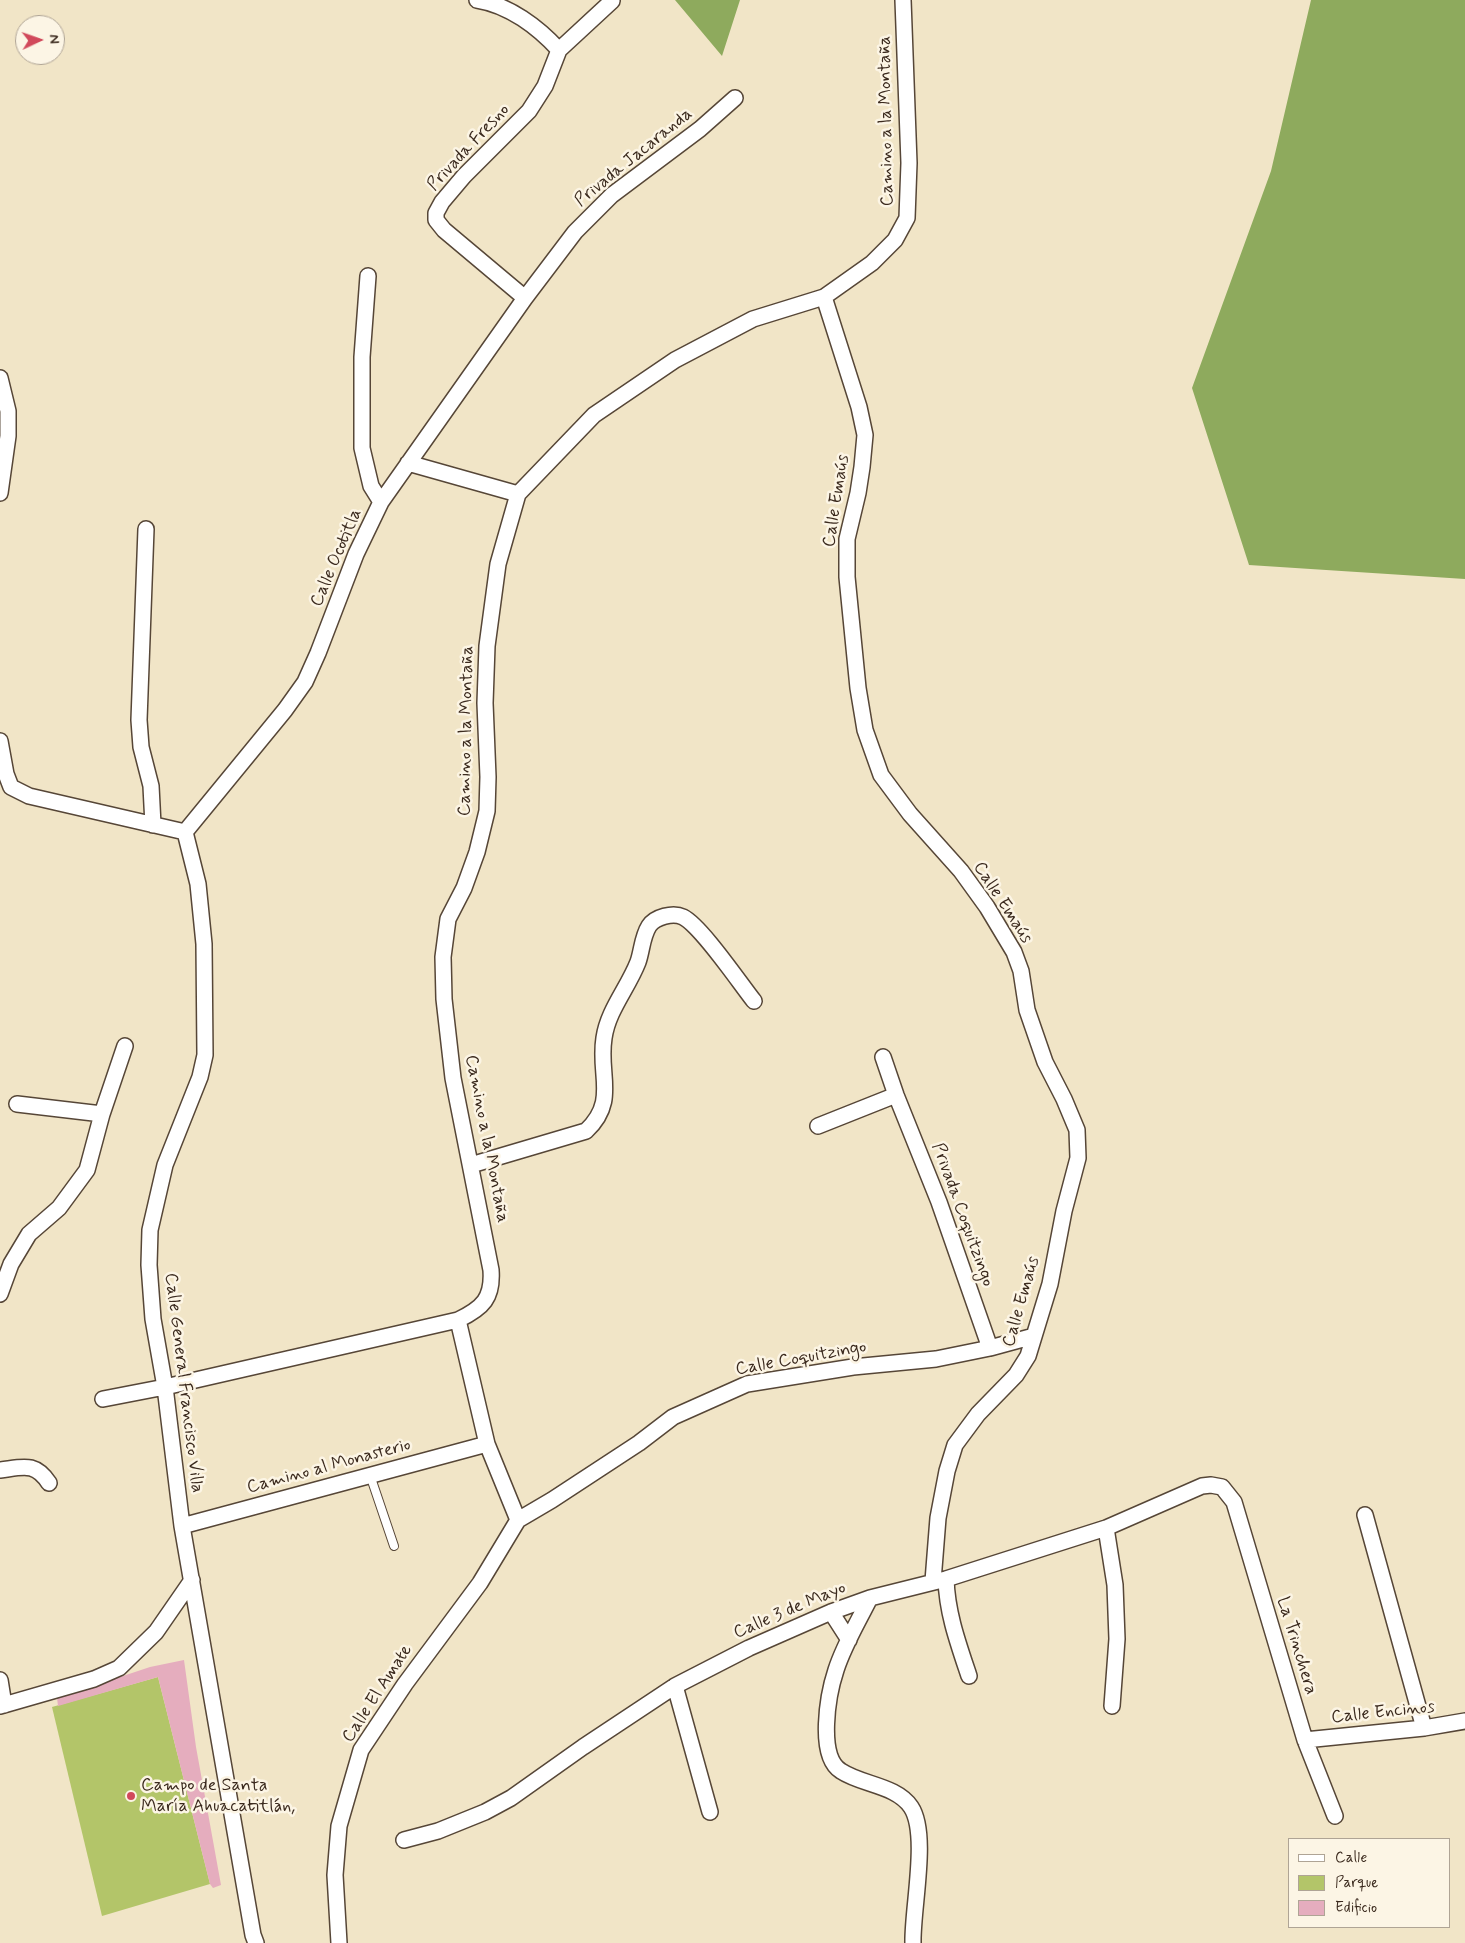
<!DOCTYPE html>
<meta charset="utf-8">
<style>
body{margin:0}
#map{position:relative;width:1465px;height:1943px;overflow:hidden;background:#f1e5c7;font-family:Mynerve,sans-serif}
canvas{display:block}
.legend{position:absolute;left:1288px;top:1838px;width:162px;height:90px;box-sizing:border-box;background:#fcf5e5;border:1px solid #afa495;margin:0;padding:6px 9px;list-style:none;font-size:15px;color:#3b2a1e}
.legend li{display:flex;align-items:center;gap:10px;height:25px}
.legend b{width:25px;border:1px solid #afa495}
.north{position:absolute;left:15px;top:15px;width:50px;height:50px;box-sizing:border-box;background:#fcf5e5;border:1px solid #afa495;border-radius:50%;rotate:87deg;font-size:14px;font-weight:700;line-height:20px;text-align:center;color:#3b2a1e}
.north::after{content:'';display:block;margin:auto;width:18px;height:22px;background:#d1495b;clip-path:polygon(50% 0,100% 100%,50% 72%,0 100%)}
</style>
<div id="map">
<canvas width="1465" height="1943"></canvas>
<ul class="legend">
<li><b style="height:6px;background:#fff"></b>Calle</li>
<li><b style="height:14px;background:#b3c569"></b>Parque</li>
<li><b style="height:14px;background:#e5adbe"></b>Edificio</li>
</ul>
<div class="north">N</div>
</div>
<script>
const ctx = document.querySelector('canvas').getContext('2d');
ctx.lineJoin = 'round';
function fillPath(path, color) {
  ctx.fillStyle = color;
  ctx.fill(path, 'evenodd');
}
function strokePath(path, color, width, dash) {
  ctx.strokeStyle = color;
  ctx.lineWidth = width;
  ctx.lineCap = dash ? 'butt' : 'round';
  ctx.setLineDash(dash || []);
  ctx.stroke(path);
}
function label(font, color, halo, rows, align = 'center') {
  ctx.font = font + ' Mynerve,sans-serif';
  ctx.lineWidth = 5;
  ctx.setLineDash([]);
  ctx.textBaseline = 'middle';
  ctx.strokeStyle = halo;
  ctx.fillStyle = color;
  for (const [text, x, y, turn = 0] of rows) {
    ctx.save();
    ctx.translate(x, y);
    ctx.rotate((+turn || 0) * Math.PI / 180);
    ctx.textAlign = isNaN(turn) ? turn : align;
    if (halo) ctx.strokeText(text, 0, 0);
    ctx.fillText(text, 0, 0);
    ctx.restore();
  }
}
const green = new Path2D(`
 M158,1677L210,1884L102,1916L52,1707Z`);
const forest = new Path2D(`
 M675,0H740L722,56Z
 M1311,0H1465V579L1249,565L1192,388L1271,171Z`);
const building = new Path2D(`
 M184,1660L196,1747L221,1885L213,1888L210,1884L158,1677L58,1706L57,1698L150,1667Z`);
const service = new Path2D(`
 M370,1475L394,1546`);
const minor = new Path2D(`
 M477,0C509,5 538,27 559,50L545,86L529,111L464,176L442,202L436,213V220L444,230L525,298
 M559,50L612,1
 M368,276L362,357V448L371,486L381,502
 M824,297L859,407L865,435L862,467L858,493L847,539V577L858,688L865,730L881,775L910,814L961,871L987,907L1014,952L1021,971L1027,1010L1045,1062L1064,1099L1077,1130L1078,1158L1064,1211L1050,1284L1028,1356L1016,1375L978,1414L955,1445L947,1471L938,1518L933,1581
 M0,378L8,411V436L0,493
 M408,463L518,494
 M146,529L139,720L141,747L151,786L153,825
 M0,741L6,774L11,787L29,796L185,832
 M185,832L198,884L204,944L205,1055L200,1077L165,1165L150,1230L149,1265L153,1319L165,1387L182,1526L253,1935L256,1943
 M185,832L285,710L305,682L318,653L356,554L381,502L525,298L575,232L612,195L700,129L735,98
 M883,1057L896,1095L939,1202L990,1348
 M17,1104L102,1114
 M818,1126L896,1095
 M471,1165L586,1131C618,1101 598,1075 604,1038C608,1010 628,988 638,962C642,951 642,937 649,926C655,917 673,912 683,917C701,926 739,982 754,1001
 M0,1294L11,1264L29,1234L59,1208L87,1170L102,1114L125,1046
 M458,1320L487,1444L518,1520
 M103,1399L165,1387L458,1320C483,1308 493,1298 491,1270L453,1078L444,999L443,957L448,919L464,888L477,852L487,811L488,777L485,703L487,646L498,564L518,494L594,415L675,360L753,319L824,297L872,263L895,240L907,218L909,163L903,0
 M0,1470C24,1467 35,1462 49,1483
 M1365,1515L1424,1728
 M182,1526L487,1444
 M1106,1528L1115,1585L1117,1639L1112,1706
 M946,1579C947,1613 958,1643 969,1676
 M870,1598C858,1622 844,1645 836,1670C828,1694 817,1756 841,1771C862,1785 896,1785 911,1807C929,1834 912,1909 913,1943
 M831,1612L849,1640
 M0,1680L4,1705
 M675,1686L710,1812
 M0,1706L94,1679L119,1668L156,1632L192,1580
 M1305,1740L1424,1728L1465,1721
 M404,1840L438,1831L485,1812L511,1798L583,1747L675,1686L749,1648L831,1612L870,1598L946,1579L1106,1528L1202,1486L1211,1485L1222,1487L1234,1502L1305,1740L1335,1816
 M339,1943L335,1875L339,1826L361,1750L405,1684L480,1583L518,1520L552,1500L639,1443L673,1417L747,1384L853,1367L936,1359L990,1348L1034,1336`);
const markers = [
 [131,1796,5,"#d1495b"]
];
const streetNames = [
 ["Camino a la Montaña",887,121,-91],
 ["Privada Fresno",469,148,-47],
 ["Privada Jacaranda",634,158,-39],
 ["Calle Emaús",837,501,-81],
 ["Calle Ocotitla",337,558,-67],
 ["Camino a la Montaña",467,731,-89],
 ["Calle Emaús",1002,903,57],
 ["Camino a la Montaña",486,1139,79],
 ["Privada Coquitzingo",962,1215,70],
 ["Calle Emaús",1022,1302,-74],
 ["Calle Coquitzingo",801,1359,-10],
 ["Calle General Francisco Villa",183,1383,83],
 ["Camino al Monasterio",329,1467,-15],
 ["Calle 3 de Mayo",790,1611,-23],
 ["La Trinchera",1296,1646,73],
 ["Calle El Amate",378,1694,-57],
 ["Calle Encinos",1383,1713,-6]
];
const poiNames = [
 ["Campo de Santa",141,1786],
 ["María Ahuacatitlán,",141,1807]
];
fillPath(green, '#b3c569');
fillPath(forest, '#8eaa5d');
fillPath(building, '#e5adbe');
strokePath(service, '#564637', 10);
strokePath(minor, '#564637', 18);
strokePath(service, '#fff', 8);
strokePath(minor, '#fff', 15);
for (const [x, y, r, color] of markers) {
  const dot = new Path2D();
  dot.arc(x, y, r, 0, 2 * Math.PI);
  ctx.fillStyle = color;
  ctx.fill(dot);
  strokePath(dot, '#fcf5e5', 2);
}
label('18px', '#3b2a1e', '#fcf5e5', streetNames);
label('18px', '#3b2a1e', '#fcf5e5', poiNames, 'left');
</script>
